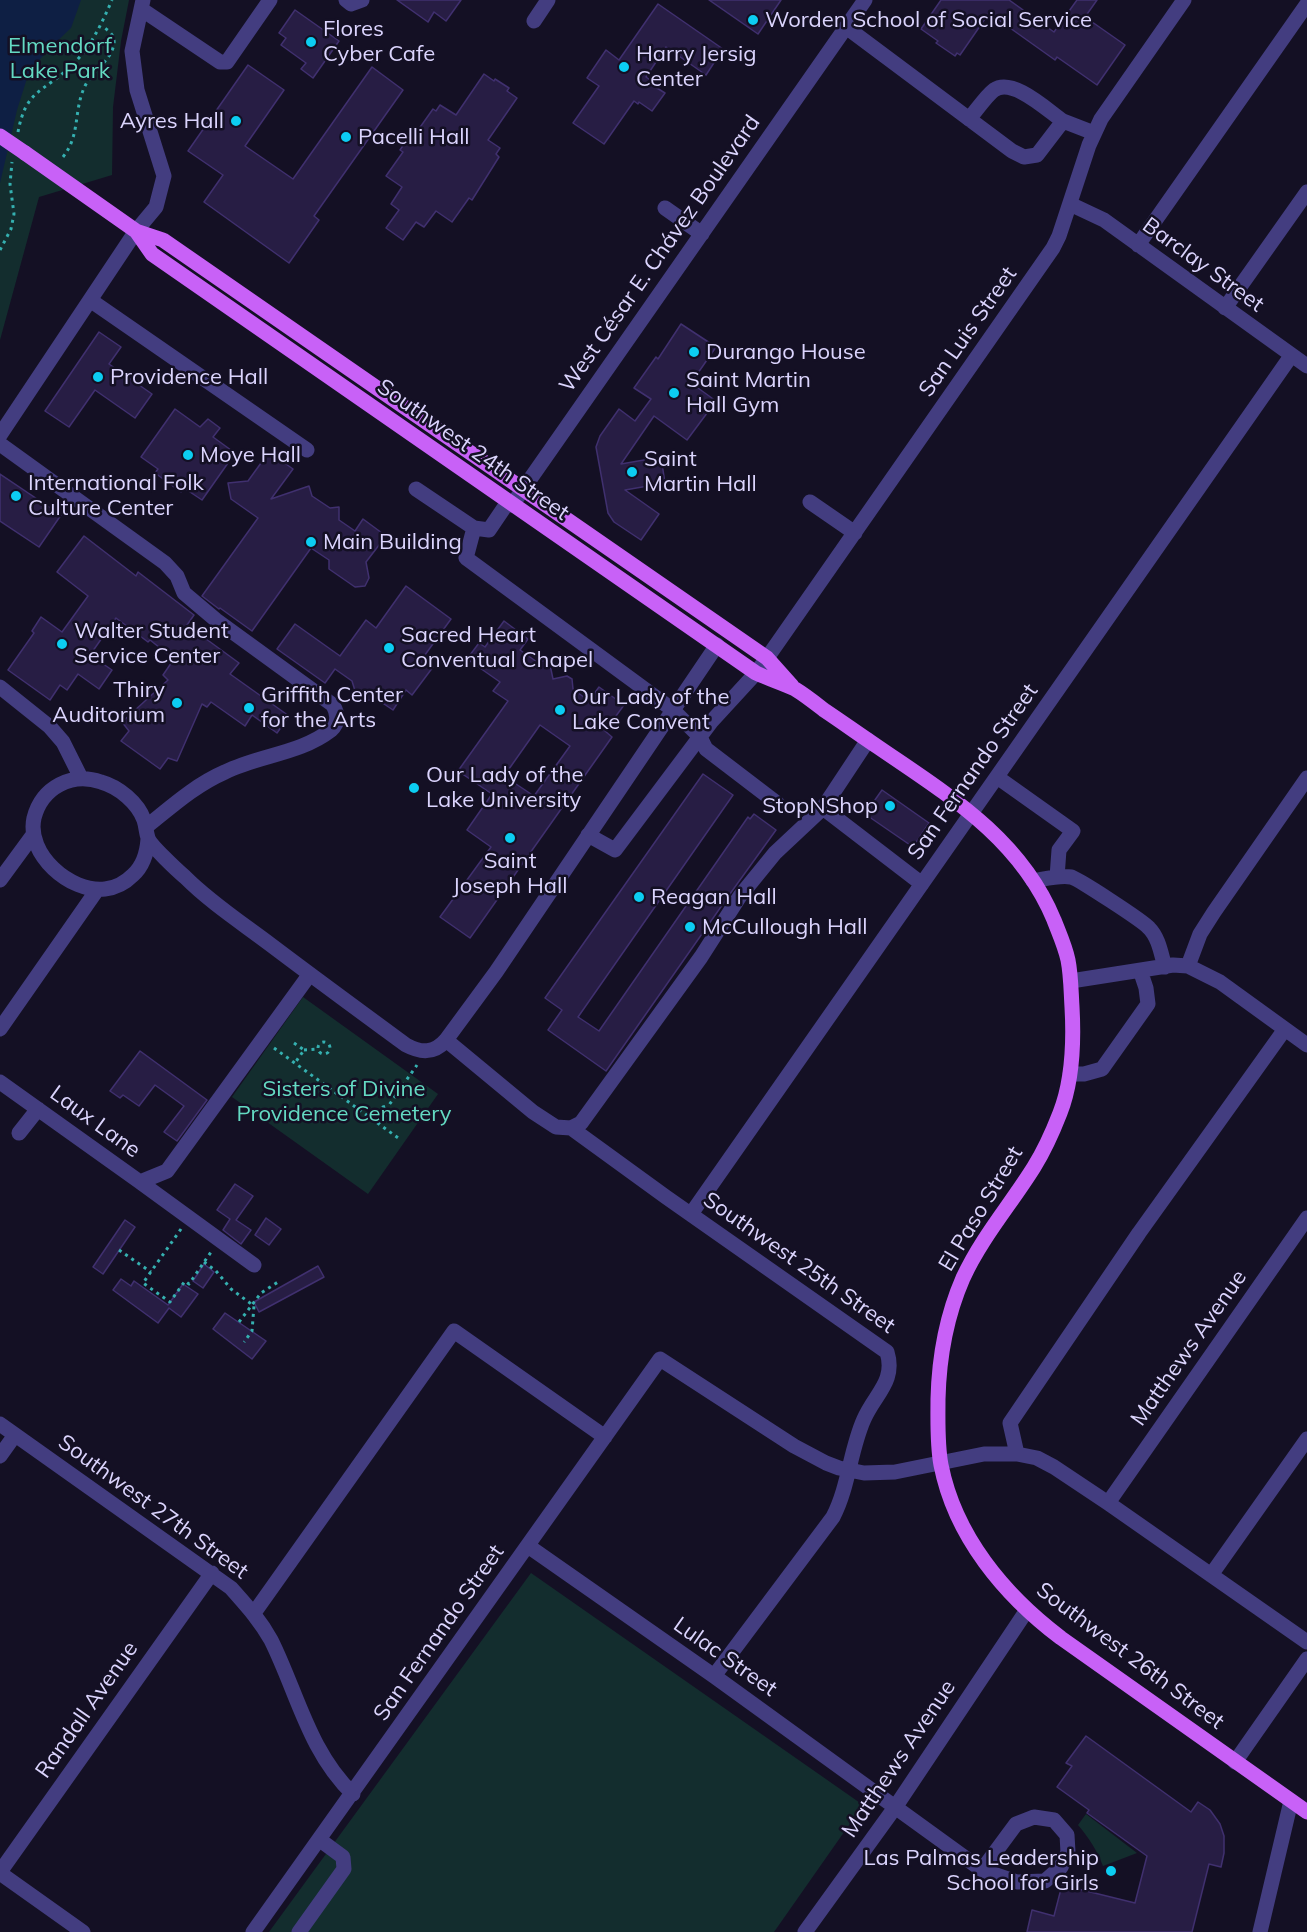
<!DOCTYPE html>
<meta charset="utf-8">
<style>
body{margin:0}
canvas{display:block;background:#141024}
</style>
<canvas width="1307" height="1932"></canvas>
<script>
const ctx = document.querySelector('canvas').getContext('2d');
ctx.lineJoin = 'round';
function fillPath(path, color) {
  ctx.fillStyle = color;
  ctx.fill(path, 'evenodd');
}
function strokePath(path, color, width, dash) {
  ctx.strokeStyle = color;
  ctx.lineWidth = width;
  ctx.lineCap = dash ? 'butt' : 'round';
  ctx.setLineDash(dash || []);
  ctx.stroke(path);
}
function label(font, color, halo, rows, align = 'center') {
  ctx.font = font + ' Mulish,sans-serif';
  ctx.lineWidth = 5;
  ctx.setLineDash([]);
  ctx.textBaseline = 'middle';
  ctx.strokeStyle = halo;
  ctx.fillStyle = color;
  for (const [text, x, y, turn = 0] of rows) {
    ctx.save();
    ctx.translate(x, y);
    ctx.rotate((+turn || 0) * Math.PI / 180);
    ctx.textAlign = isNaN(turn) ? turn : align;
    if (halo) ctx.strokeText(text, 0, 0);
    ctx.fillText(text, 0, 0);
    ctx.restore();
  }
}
const green = new Path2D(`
 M0,0H129L121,41L113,107L112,175L39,197L0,340Z
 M303,997L438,1094L368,1194L232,1097Z
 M531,1573L863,1805L774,1932H269Z
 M1086,1814L1137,1853L1103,1866C1097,1850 1089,1838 1078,1825Z`);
const water = new Path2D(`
 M0,0H81L71,28L48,50L29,72L17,110L0,183Z`);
const building = new Path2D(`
 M397,0H461L446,21L434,12L428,22Z
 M709,0H781L758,34Z
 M941,0H1009L1054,32L1077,0H1097L1085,17L1125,45L1097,85L1057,57L1055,60L989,13L960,55L957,53L955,56L936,43L938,41L921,29Z
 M658,4L723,49L706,75L666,47L646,77L653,82L652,85L665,93L652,111L639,102L638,104L634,101L604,144L573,123L599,86L587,78L606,50L619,60Z
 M295,10L339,41L313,78L301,69L306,63L281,45L286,38L279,33Z
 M248,65L284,90L245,146L293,179L372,67L403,90L314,216L319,220L289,263L204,202L223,175L188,151Z
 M484,74L494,81L495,79L509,88L507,91L517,98L488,140L500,148L496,154L499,157L472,200L469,198L452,222L436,211L424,227L416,222L403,240L386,228L399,210L391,204L402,187L386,176L403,152L400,150L413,131L416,133L433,109L436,111L440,105L456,115Z
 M681,324L716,347L691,383L716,401L687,440L654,416L621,464L661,457L665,483L625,490L659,514L641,540L614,522L608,513L596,447L600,436L619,409L635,421L651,399L634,388L656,357L658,359Z
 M99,332L121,347L109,364L152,394L135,418L95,390L69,427L45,411Z
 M175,409L200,427L208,419L220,428L213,437L235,453L202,500L184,488L181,492L155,473L158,469L141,457Z
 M269,452L293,469L271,499L309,486L312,496L330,508L339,507V520L355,531L363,519L386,536L366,562L369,578L365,586L355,587L329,569V560L311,548L252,631L220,608L219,609L202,596L258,518L231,499L228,483L248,481Z
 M0,474L61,515L39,547L0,521Z
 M84,536L136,576L138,572L194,615L187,625L239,663L230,674L289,716L277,733L252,715L245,726L211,702L207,707L202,704L177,761L168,758L160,769L121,741L129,731L122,722L168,680L163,675L174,659L150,640L148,642L116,618L90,655L112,670L99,689L78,674L67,690L60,685L50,700L8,670L34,633L32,631L41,617L62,632L88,596L57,572Z
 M406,586L451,619L422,659L433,667L412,695L406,690L393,710L378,700H366L356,694L352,681L335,669L325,683L277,649L295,624L340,656L366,620L376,628Z
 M504,621L528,639L520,650L537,662L549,660L553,679L567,676L572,679L573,689L589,701L599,687L624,705L605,731L612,737L470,938L440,917L491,847L467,830L492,794L458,771L508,701L493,691L500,682L467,659L479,643L485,647ZM540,725L570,746L534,796L504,776Z
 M703,774L733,795L578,1017L599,1031L748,817L750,819L754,814L776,830L732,891L606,1071L548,1030L562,1010L545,998Z
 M882,790L929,823L913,847L865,814Z
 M140,1051L207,1100L177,1141L164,1132L184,1106L155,1085L139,1106L123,1095L120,1098L110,1091Z
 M235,1184L253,1196L236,1220L251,1230L241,1244L223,1230L230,1219L217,1210Z
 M266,1218L281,1229L269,1245L255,1235Z
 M125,1220L135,1227L103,1274L93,1267Z
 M204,1264L214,1272L203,1288L193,1281Z
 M318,1266L324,1277L259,1312L254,1302Z
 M121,1279L131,1286L134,1281L168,1305L183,1284L198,1294L181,1317L169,1308L158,1323L113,1290Z
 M225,1313L266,1341L252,1359L213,1329Z
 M1086,1736L1191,1812L1198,1802L1210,1810L1220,1824L1224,1836V1853L1221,1867L1209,1864L1192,1932H1027L1032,1910L1054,1916L1062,1885L1135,1903L1147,1856L1087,1813L1089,1810L1057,1787L1072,1766L1066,1763Z`);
const path = new Path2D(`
 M18,132C26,89 43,93 71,66C91,47 101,25 112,0
 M63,157C81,134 73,111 85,86C92,71 111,61 114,44C115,35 109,31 102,26
 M0,250L11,229L14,214L10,184L12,162
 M318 1048a6 6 0 1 1 12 0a6 6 0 1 1-12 0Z
 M294,1043L304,1050L295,1063
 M274,1048L401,1140
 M304,1050L318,1049
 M374,1120L383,1107L389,1105
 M379,1123L388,1112L389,1105L417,1065
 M181,1229L143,1283L170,1302L185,1281L189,1284L211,1252
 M119,1250L151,1272
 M204,1262L216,1271L231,1289L254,1306L252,1331L244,1342
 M239,1322L261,1293L278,1282`);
const minor = new Path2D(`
 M346,0L351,4L362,0
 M141,9L220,62H227L270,0
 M534,21L548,0
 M846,27L1012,151L1024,157L1037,155L1063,121L1094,133
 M969,119C976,111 986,96 994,90C1013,77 1048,111 1063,121
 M1070,204L1104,220L1307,366
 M665,208L702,234
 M1138,245L1307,4
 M90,300L307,450
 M1225,308L1307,192
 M0,435L136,231L156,207L164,176L137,90L132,51L143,0
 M0,444L165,563L177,576L184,593L216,620L333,705C338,714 339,723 331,730C300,754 259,755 225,772C195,785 171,807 146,827
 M416,489L474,528L489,530L508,502
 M810,502L855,533
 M512,505L865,0
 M474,528L466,558L673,710L700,737L706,749L778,804
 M0,687L50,727L63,742L81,778
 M868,740L823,808L922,884
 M997,777L1073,831L1059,850L1057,877
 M588,835L615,850L711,722L756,673L767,658L1053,248L1059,236L1089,145L1101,119L1184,0
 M148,839C147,853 143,866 133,875C125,883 115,888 105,889C70,893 26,854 34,818C42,787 72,772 101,782C119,787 138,803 144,820C146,826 146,832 148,838C150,845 178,871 185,877C211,903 242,923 271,945C316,979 361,1012 406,1045C421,1053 434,1054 446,1040L496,972L717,645
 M0,880L33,835
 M1033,881C1045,879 1059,875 1071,877C1077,878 1143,921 1149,928C1159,938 1161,954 1165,967
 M1188,966L1200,934L1214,912L1307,778
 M1071,981L1173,965L1188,966L1220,982L1307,1045
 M0,1029L97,890
 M446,1040L533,1112L556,1127L571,1128L581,1123L701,957L740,896L775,853L823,808
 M1070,1074H1084L1102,1069L1148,1004L1146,988L1140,970
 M0,1082L140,1182L167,1171L310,974
 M571,1128L666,1197L887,1352C896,1381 875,1394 864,1419C850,1450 849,1486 833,1517L714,1676
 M19,1133L38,1109
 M140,1182L254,1265
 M691,1214L1291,356
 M0,1424L231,1588C246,1605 260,1620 271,1640C297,1692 309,1752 353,1794
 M1017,1454L1010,1423L1139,1233L1285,1029
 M0,1456L15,1435
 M1108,1503L1307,1218
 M528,1546L714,1676L982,1870L1017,1882L1045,1881L1061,1867L1068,1852L1067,1835L1054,1820L1034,1817L1016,1824L982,1870
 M1211,1575L1307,1439
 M254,1613L454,1331L605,1437
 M1235,1762L1307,1659
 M0,1872L212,1573
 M0,1873L83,1932
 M253,1932L660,1359L794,1446L826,1463L839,1468L864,1473L895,1472L984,1454H1017L1037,1458L1054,1467L1108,1503L1307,1642
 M299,1932L344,1869L343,1857L320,1840
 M805,1932L896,1806L1027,1610
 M1260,1932L1291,1801`);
const major = new Path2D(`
 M25,153L136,231L163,240L767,658L792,686
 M136,231L152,254L756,673C769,679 782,683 795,689C805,695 815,703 824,710C842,722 860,735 878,747C948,795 1020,838 1054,920C1059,933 1065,946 1068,960C1071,975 1071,991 1072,1007C1074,1042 1073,1080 1060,1113C1053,1131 1044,1151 1034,1167C1011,1204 982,1237 963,1278C946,1317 939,1357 938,1399C938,1420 937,1444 941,1465C955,1536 1004,1595 1061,1638L1307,1812`);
const majorBridge = new Path2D(`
 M0,136L25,153`);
const markers = [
 [753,20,6,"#0ccdf2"],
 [311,42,6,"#0ccdf2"],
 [624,67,6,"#0ccdf2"],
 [236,121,6,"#0ccdf2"],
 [346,137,6,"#0ccdf2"],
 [694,352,6,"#0ccdf2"],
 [98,377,6,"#0ccdf2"],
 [674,393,6,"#0ccdf2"],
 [188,455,6,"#0ccdf2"],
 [632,472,6,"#0ccdf2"],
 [16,496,6,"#0ccdf2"],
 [311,542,6,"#0ccdf2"],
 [62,644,6,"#0ccdf2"],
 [389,648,6,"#0ccdf2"],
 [177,703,6,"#0ccdf2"],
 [249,708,6,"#0ccdf2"],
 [560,710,6,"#0ccdf2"],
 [414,788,6,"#0ccdf2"],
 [890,806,6,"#0ccdf2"],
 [510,838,6,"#0ccdf2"],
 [639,897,6,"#0ccdf2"],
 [690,927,6,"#0ccdf2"],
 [1111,1871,6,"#0ccdf2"]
];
const poiNames = [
 ["Worden School of Social Service",765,20],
 ["Flores",323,29],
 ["Cyber Cafe",323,54],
 ["Harry Jersig",636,54],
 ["Center",636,79],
 ["Ayres Hall",224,121,"right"],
 ["Pacelli Hall",358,137],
 ["Durango House",706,352],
 ["Providence Hall",110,377],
 ["Saint Martin",686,380],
 ["Hall Gym",686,405],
 ["Moye Hall",200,455],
 ["Saint",644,459],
 ["Martin Hall",644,484],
 ["International Folk",28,483],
 ["Culture Center",28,508],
 ["Main Building",323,542],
 ["Walter Student",74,631],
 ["Service Center",74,656],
 ["Sacred Heart",401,635],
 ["Conventual Chapel",401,660],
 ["Thiry",165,690,"right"],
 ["Auditorium",165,715,"right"],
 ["Griffith Center",261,695],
 ["for the Arts",261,720],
 ["Our Lady of the",572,697],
 ["Lake Convent",572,722],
 ["Our Lady of the",426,775],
 ["Lake University",426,800],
 ["StopNShop",878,806,"right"],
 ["Saint",510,861,"center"],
 ["Joseph Hall",510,886,"center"],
 ["Reagan Hall",651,897],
 ["McCullough Hall",702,927],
 ["Las Palmas Leadership",1099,1858,"right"],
 ["School for Girls",1099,1883,"right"]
];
const parkNames = [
 ["Elmendorf",60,46],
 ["Lake Park",60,71],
 ["Sisters of Divine",344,1089],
 ["Providence Cemetery",344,1114]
];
const streetNames = [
 ["West César E. Chávez Boulevard",660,254,-55],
 ["Barclay Street",1203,265,36],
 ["San Luis Street",968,332,-55],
 ["Southwest 24th Street",473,450,35],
 ["San Fernando Street",973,772,-55],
 ["Laux Lane",95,1122,36],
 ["El Paso Street",981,1209,-59],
 ["Southwest 25th Street",799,1263,35],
 ["Matthews Avenue",1189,1348,-55],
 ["Southwest 27th Street",153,1507,36],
 ["San Fernando Street",439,1633,-55],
 ["Southwest 26th Street",1130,1656,37],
 ["Lulac Street",725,1657,35],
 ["Randall Avenue",87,1710,-55],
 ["Matthews Avenue",899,1759,-56]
];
fillPath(green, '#132d2e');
fillPath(water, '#0e1f44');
fillPath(building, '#271d44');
strokePath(building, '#40306f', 1.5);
strokePath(path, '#35b0b0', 3, [3, 4.5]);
strokePath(minor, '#433d80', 15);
strokePath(major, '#c861f7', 15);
strokePath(majorBridge, '#c861f7', 15);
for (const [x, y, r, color] of markers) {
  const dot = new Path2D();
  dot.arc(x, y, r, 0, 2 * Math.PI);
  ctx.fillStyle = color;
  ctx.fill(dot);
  strokePath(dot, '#141024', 2);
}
label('22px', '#dbd4fd', '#141024', poiNames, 'left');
label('22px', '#64dac3', '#141024', parkNames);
label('22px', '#dbd4fd', '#141024', streetNames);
</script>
